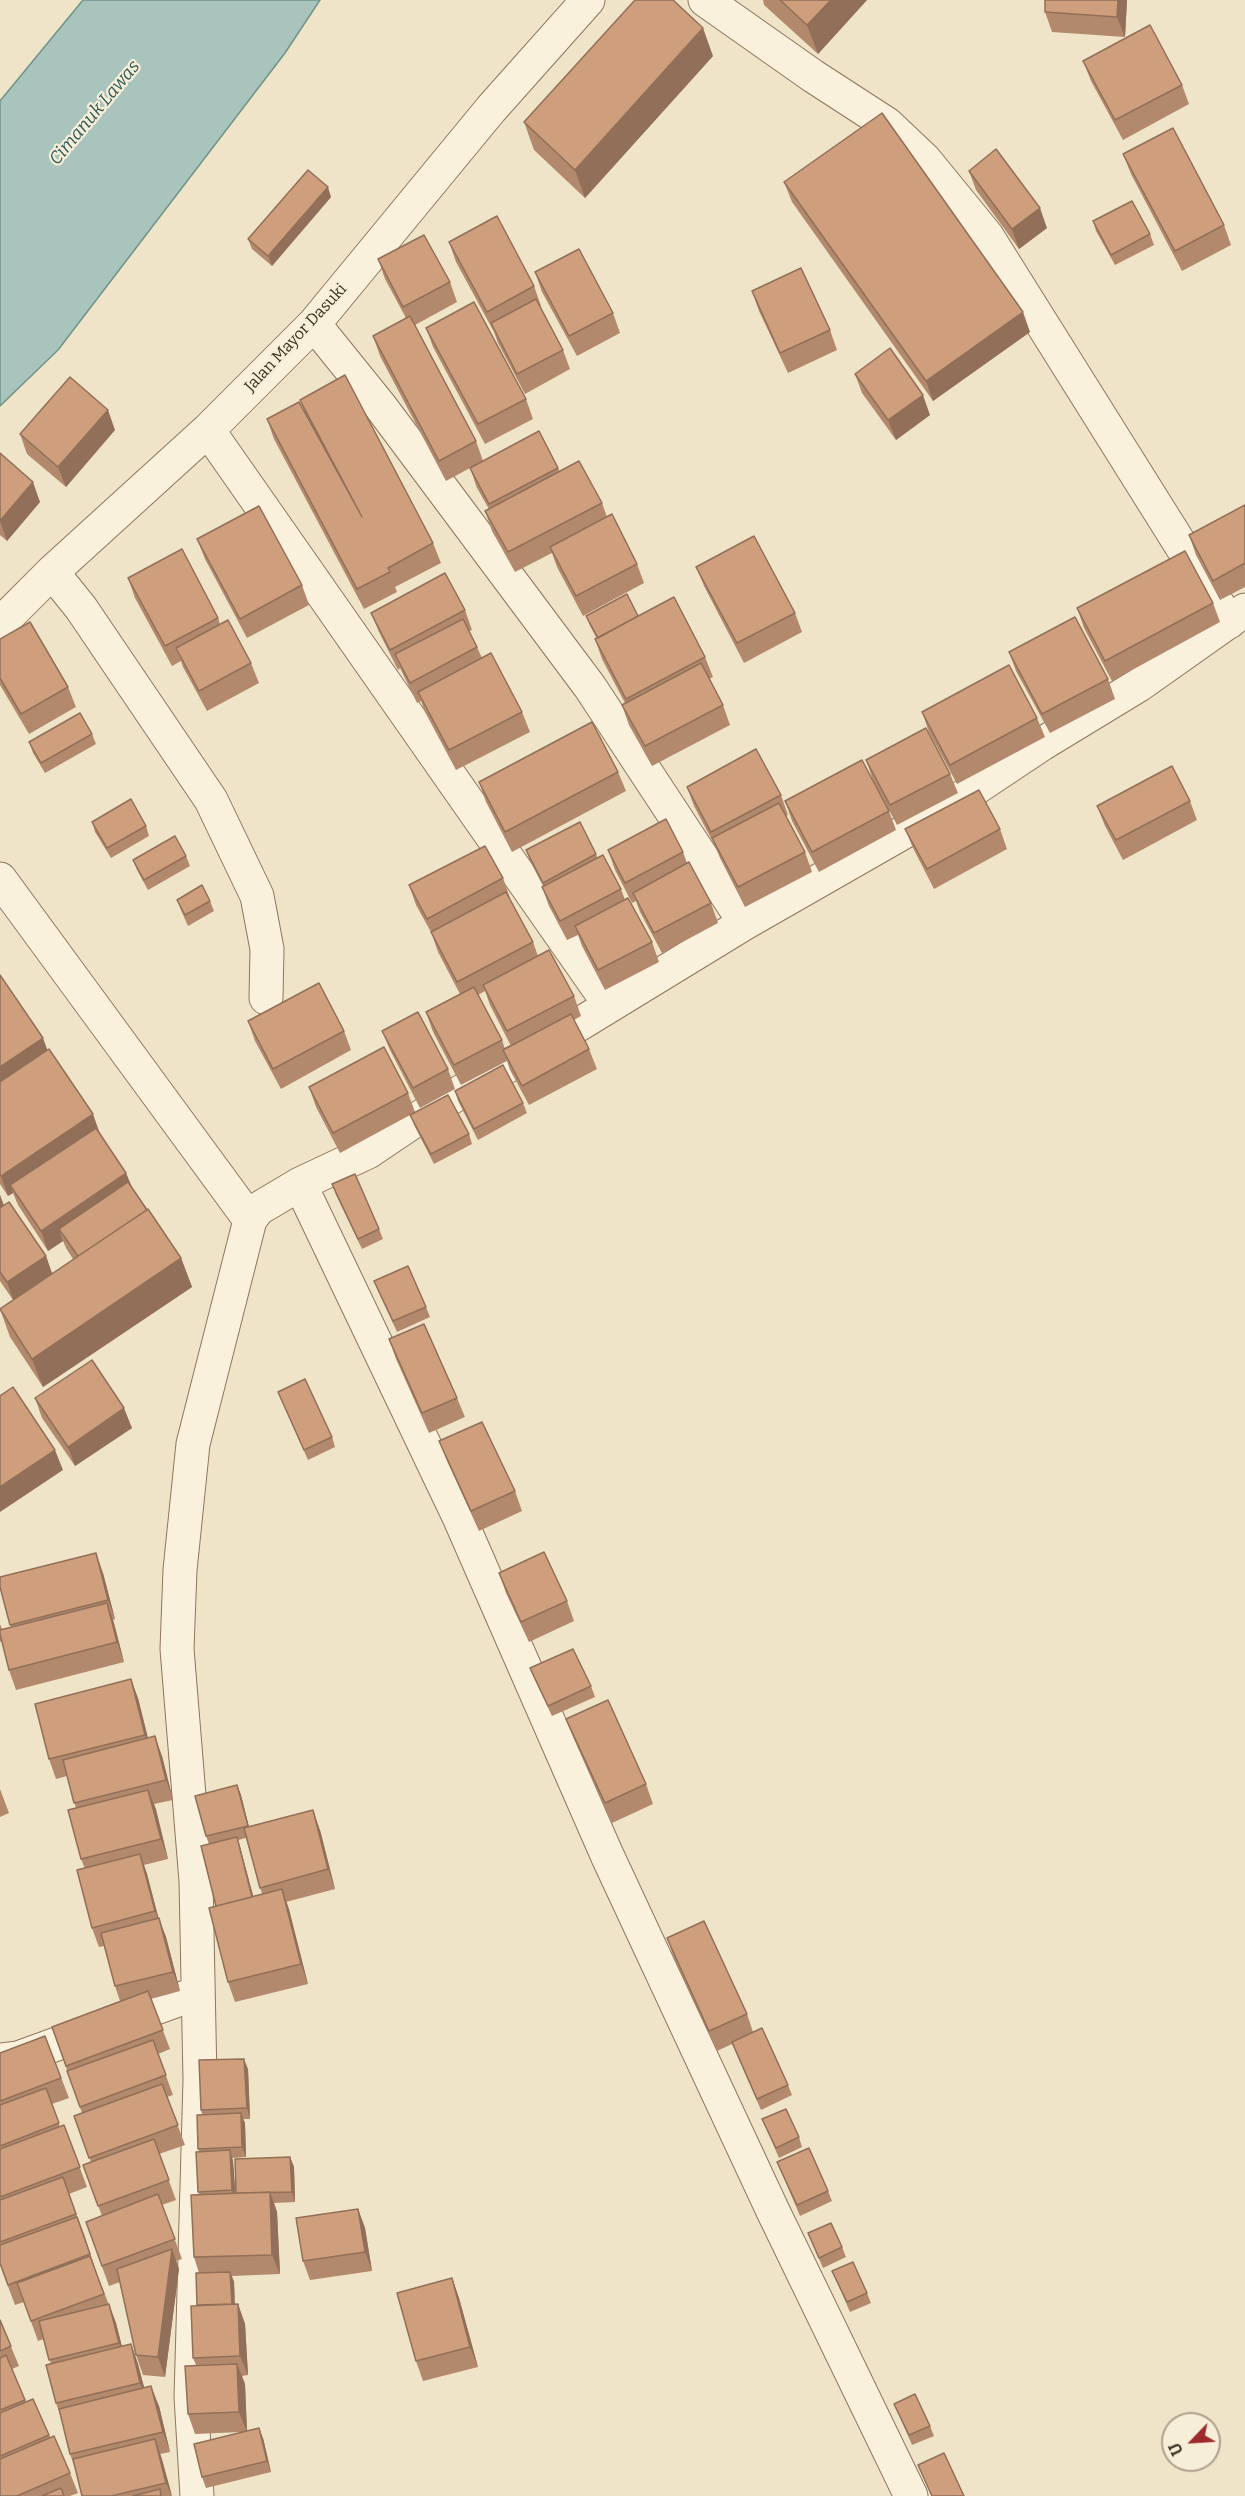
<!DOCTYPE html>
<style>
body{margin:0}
#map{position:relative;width:1245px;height:2496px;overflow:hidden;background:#f0e4c8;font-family:Bitter,serif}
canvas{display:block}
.north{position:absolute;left:1161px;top:2412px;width:60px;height:60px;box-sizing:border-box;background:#f7eed8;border:2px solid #ada18e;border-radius:50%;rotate:245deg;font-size:16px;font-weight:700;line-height:24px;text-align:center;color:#3d2e20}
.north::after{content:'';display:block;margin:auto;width:21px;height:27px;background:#9e2a2b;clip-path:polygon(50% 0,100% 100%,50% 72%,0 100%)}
</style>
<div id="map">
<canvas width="1245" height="2496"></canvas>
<div class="north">U</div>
</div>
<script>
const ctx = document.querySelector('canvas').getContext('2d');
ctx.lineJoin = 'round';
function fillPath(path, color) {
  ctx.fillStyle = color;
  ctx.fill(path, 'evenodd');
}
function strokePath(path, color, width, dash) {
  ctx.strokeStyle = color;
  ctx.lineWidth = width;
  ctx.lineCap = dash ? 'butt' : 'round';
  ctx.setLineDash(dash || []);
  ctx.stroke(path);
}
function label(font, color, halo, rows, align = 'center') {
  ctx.font = font + ' Bitter,serif';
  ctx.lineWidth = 4.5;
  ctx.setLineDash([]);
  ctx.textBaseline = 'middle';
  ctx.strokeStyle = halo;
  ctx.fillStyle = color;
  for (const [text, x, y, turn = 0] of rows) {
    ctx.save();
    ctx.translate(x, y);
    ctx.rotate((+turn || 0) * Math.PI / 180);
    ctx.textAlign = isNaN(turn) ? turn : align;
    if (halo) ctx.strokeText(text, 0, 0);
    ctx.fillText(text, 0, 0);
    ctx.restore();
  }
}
const water = new Path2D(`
 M83,0H320L285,53L58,350L0,406V101Z`);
const minor = new Path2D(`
 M705,0L813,76L887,124L925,160L987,236L1229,622
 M314,324L381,407L590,687L745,923
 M208,430L610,1005
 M52,572L81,608L211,800L257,896L267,949L266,998
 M0,624L52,572L208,430L314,324L491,109L588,0
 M0,879L250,1220
 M0,2060L18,2058L197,1993
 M197,2496L191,2397L200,2080L196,1881L177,1649L180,1570L193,1444L250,1220L258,1209L300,1184
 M911,2496L772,2209L607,1855L459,1517L300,1184L368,1152L417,1119L475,1083L529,1055L745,923L946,808L1042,744L1139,685L1245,610`);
const wall = new Path2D(`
 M763,0H867L818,54L764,5Z
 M1045,0H1127L1125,37L1052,32L1045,12Z
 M713,56L585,198L534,150L524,122Z
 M1083,61L1182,85L1189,104L1123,140L1091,81Z
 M1123,154L1224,225L1231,245L1182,271L1131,174Z
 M969,171L1047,228L1019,249L976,190Z
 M784,182L1030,332L933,401L792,202Z
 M331,197L272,266L252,249L248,239Z
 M1093,221L1150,234L1154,245L1115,265L1096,231Z
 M449,242L534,286L541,306L540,307L563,350L570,369L525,394L498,343L494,332L456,262Z
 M378,259L450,282L457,302L415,325L476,441L483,461L558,468L560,472L602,503L607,517L637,564L644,583L583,616L557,567L552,553L515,572L492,531L485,511L489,509L477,488L470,468L446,481L380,356L373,336L406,318L385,279Z
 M535,272L613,313L620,333L577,356L542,292Z
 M752,291L830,330L837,350L788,373L759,311Z
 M426,328L526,399L533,419L485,444L433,347Z
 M855,374L930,415L896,440L862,393Z
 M300,400L433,543L441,563L395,587L397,592L364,609L274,439L267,419L304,410Z
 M115,430L66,487L27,454L20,434Z
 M0,453L40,502L7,541L0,535Z
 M1245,505V587L1220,600L1196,555L1189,535Z
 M197,539L302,585L309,605L247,638L205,559Z
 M696,567L795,613L802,632L744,663L704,586Z
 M128,578L218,618L220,624L251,663L259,683L207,711L183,667L181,661L172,666L135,598Z
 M1213,603L1220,622L1112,681L1084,628L1077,608Z
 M465,610L472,630L469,631L477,647L482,658L522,712L530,732L456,770L425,712L421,701L417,703L400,668L398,670L379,632L371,613Z
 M586,616H638L705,657L713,677L709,679L723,705L730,725L652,766L629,725L622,705L625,703L602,659L595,639H597L590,626Z
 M0,639L68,687L76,707L29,734L0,685Z
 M1009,652L1108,679L1115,699L1050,733L1016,671Z
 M922,712L1037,718L1045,737L957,784L929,732Z
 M92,734L96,744L45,773L33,753L29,742Z
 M866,760L950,774L958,793L897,825L873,780Z
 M618,772L626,791L512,852L486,802L479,782Z
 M687,787L781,795L788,815L786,816L805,852L812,872L745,907L720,858L715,846L694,806Z
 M785,801L889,811L896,830L819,872L792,821Z
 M1190,801L1197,820L1123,860L1105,826L1097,806Z
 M92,822L146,826L149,836L111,858L95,832Z
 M905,829H1000L1007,849L934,889L913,848Z
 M526,850L596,854L597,857L621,889L625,900L652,942L659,962L605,990L582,946L578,935L567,940L549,906L542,887L543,886L530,861Z
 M608,850L683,852L687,863L711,903L718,923L662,953L640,912L636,901L632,903L615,870Z
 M186,856L190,866L148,890L137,870L133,860Z
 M503,878L510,898L509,899L533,942L538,956L574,996L581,1016L574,1020L589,1049L597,1069L529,1105L510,1070L507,1061L461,1085L433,1032L426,1012L460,994L438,952L431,932L416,905L409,885ZM485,991L490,1005L511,1046L505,1049L502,1040L478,995Z
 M177,900L210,901L214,911L188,926L181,910Z
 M0,975L100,1134L126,1173L132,1187L181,1258L192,1287L43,1387L10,1337L0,1309L13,1300L0,1281V1195L4,1205L46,1256L52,1274L73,1259L66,1248L63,1241L48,1251L18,1205L13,1193L8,1196L0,1184Z
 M248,1021L344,1031L351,1050L281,1089L255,1041Z
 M382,1031L448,1069L455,1089L420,1108L390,1050Z
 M309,1087L408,1093L415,1112L469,1134L472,1144L434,1164L414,1125L410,1115L340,1153L316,1107Z
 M455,1091L523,1103L527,1113L478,1140L458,1101Z
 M332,1184L379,1229L383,1239L362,1249L336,1195Z
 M374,1281L426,1307L430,1317L397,1332L378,1291Z
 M389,1339L457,1398L465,1417L429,1433L396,1359Z
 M278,1392L332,1437L335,1447L308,1460Z
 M35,1398L132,1428L75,1466L42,1418Z
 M439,1441L515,1491L522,1511L479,1531L447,1461Z
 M103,1573L115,1619L113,1620L124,1662L16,1690L9,1670L2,1641L0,1642V1624L2,1629L11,1627L0,1587Z
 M499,1573L567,1601L574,1621L529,1642L506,1593Z
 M530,1668L591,1686L595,1697L552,1716L534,1678Z
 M138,1698L148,1738L162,1756L173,1800L154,1804L168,1859L144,1865L147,1874L158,1918L166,1937L180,1991L151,1999L170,2049L158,2054L173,2095L167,2097L185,2145L159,2154L176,2200L162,2205L182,2259L176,2261L179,2269L165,2377L143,2375L136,2355L120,2282L109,2286L86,2222L102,2216L83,2165L91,2162L74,2116L82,2113L52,2027L120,2001L115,1986L104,1946L99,1947L92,1928L85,1869L81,1859L76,1808L67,1776L56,1779L49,1759Z
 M566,1719L646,1784L653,1804L612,1823L574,1739Z
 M237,1785L241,1795L249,1827L320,1830L335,1889L286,1902L308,1984L235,2002L228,1982L216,1906L209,1844L206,1836ZM246,1838L262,1894L253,1896L238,1840Z
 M0,1789L9,1813L0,1817Z
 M667,1938L747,2014L753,2032L788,2085L792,2095L761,2110L732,2044L717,2051L674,1958Z
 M45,2036L69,2098L52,2104L60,2127L64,2125L87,2187L69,2194L84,2234L97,2274L116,2323L122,2347L131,2344L138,2364L144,2388L159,2406L170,2452L160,2454L172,2496H82L76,2471L70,2454L62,2420L56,2403L51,2364L44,2339L38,2341L24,2302L15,2305L0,2265V2053Z
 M248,2069L250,2119H243L245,2123L246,2157L232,2158L233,2161L235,2193L290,2157L294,2167L295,2202L274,2203L277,2212L280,2274L232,2276L234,2282L235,2304H238L245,2324L248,2375L242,2376L245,2384L247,2431L263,2438L271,2472L206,2488L202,2477L241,2432L195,2434L188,2414L196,2365L193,2358L199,2273L194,2257L199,2194L198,2192L199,2151L198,2149L202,2114L201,2110Z
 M762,2119L799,2137L802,2147L779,2158Z
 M777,2162L828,2191L832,2201L800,2216Z
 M358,2209L365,2228L372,2271L310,2280L303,2261Z
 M808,2233L842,2247L846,2257L823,2268Z
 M832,2271L867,2293L871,2303L850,2312Z
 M452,2278L459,2298L478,2367L423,2381L416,2361Z
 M0,2320L19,2366L12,2369L26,2402L33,2399L50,2437L70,2473L78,2493L70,2496H0Z
 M894,2404L930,2426L934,2436L912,2445Z`);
const shadedWall = new Path2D(`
 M831,0H867L818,54L807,25Z
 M1118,0H1127L1125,37L1117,17Z
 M703,28L713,56L585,198L575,170Z
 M328,187L331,197L272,266L268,256Z
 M1040,208L1047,228L1019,249L1012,229Z
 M1023,312L1030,332L933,401L926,381Z
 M923,395L930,415L896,440L888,420Z
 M108,410L115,430L66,487L58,467Z
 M33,482L40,502L7,541L0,521Z
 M43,1038L50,1057L0,1091V1067Z
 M93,1114L100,1134L10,1185L13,1193L8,1196L1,1176Z
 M126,1173L134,1193L59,1229L63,1241L48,1251L41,1231Z
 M0,1195L5,1210L0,1214Z
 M46,1256L53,1276L14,1302L7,1282Z
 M181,1258L192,1287L43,1387L32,1359Z
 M124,1408L132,1428L75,1466L68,1447Z
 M55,1450L63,1470L0,1512V1487Z
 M96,1553L103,1573L115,1619L108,1600Z
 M107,1603L114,1623L124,1662L117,1642Z
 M131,1679L138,1698L152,1755L145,1735Z
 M155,1736L162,1756L173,1800L166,1780Z
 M237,1785L241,1795L251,1836L248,1826Z
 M148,1790L156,1809L168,1859L161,1839Z
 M313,1810L320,1830L335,1889L328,1869Z
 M237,1837L240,1847L257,1910L253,1899Z
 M140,1854L147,1874L162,1931L155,1911Z
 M282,1889L289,1909L308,1984L301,1964Z
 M159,1918L166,1937L180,1991L173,1972Z
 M244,2059L248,2069L250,2119L247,2108Z
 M241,2113L245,2123L246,2157L242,2147Z
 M230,2150L233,2161L236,2200L232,2190Z
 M290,2157L294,2167L295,2202L292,2192Z
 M270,2192L277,2212L280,2274L272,2255Z
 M358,2209L365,2228L372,2271L365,2252Z
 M172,2249L179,2269L165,2377L158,2357Z
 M230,2272L234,2282L235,2315L232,2304Z
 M452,2278L459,2298L478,2367L470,2347Z
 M109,2304L116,2323L126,2363L119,2343Z
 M238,2304L245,2324L248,2375L240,2356Z
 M131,2344L138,2364L148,2402L140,2383Z
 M237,2364L245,2384L247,2432L239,2412Z
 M151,2386L159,2406L170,2452L163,2432Z
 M259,2428L263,2438L271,2472L267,2461Z
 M155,2439L162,2459L172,2496L166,2483Z`);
const building = new Path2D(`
 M635,0H673L703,28L575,170L524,122Z
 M780,0H831L807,25Z
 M1045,0H1118L1117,17L1045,12Z
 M1150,25L1182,85L1115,120L1083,61Z
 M882,113L1023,312L926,381L784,182Z
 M1173,128L1224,225L1175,251L1123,154Z
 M996,149L1040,208L1012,229L969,171Z
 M308,170L328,187L268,256L248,239Z
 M1132,201L1150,234L1111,255L1093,221Z
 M497,216L534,286L487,312L449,242Z
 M424,235L450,282L403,307L378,259Z
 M579,249L613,313L569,336L535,272Z
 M801,268L830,330L780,353L752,291Z
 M536,299L563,350L517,374L491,323Z
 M474,302L526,399L478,424L426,328Z
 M410,316L476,441L439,461L373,336Z
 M890,348L923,395L888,420L855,374Z
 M345,375L433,543L388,568L390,572L357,589L267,419L299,402L362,517L300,400Z
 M70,377L108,410L58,467L20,434Z
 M539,431L558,468L489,504L470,468Z
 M0,453L33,482L0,521Z
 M579,461L602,503L508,552L485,511Z
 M1245,505V563L1213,581L1189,535Z
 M259,506L302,585L240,619L197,539Z
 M612,514L637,564L576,596L550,547Z
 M754,536L795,613L737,643L696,567Z
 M182,549L218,618L165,646L128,578Z
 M1185,551L1213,603L1105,661L1077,608Z
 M445,573L465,610L390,650L371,613Z
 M627,594L638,616L598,638L586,616Z
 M674,597L705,657L626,699L595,639Z
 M1075,617L1108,679L1042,714L1009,652Z
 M463,619L477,647L410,683L395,654Z
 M228,620L251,663L199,691L176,648Z
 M30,622L68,687L21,714L0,678V639Z
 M491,653L522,712L449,750L418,692Z
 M701,663L723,705L645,746L622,705Z
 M1009,665L1037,718L950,765L922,712Z
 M80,713L92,734L41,763L29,742Z
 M592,722L618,772L505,832L479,782Z
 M926,728L950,774L890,805L866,760Z
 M756,749L781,795L711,832L687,787Z
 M862,760L889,811L812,852L785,801Z
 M1172,766L1190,801L1116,840L1097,806Z
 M979,790L1000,829L927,869L905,829Z
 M131,799L146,826L107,848L92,822Z
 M779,803L805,852L738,887L712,838Z
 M666,819L683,852L625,883L608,850Z
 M580,822L596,854L543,883L526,850Z
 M175,836L186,856L144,880L133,860Z
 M485,846L503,878L427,919L409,885Z
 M603,855L621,889L560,921L542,887Z
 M689,862L711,903L654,933L633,893Z
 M202,885L210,901L185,915L177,900Z
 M506,892L533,942L457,982L431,932Z
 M628,898L652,942L598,970L575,926Z
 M549,950L574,996L507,1031L483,985Z
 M0,975L43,1038L0,1067Z
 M319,983L344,1031L273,1069L248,1021Z
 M474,987L502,1040L454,1065L426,1012Z
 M418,1012L448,1069L413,1088L382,1031Z
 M571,1014L589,1049L522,1086L503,1050Z
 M384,1047L408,1093L333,1133L309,1087Z
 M49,1049L93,1114L1,1176L0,1175V1082Z
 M503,1065L523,1103L474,1129L455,1091Z
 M448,1095L469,1134L431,1154L410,1115Z
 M96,1128L126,1173L41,1231L10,1185Z
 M355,1174L379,1229L358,1239L332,1184Z
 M128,1182L147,1210L78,1256L59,1229Z
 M9,1202L46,1256L7,1282L0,1272V1208Z
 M148,1209L181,1258L32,1359L0,1309Z
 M408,1266L426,1307L393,1321L374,1281Z
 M424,1324L457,1398L422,1413L389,1339Z
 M92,1360L124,1408L68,1447L35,1398Z
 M305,1379L332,1437L304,1450L278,1392Z
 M13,1387L55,1450L0,1487V1396Z
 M482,1422L515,1491L471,1511L439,1441Z
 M544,1552L567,1601L521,1622L499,1573Z
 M96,1553L108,1600L10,1625L0,1587V1577Z
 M107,1603L117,1642L9,1670L0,1634V1630Z
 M573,1649L591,1686L548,1706L530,1668Z
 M131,1679L145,1735L49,1759L35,1704Z
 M608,1700L646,1784L605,1803L566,1719Z
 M155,1736L166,1780L74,1803L63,1760Z
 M237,1785L248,1826L206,1836L195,1796Z
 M148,1790L161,1839L81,1859L68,1810Z
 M313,1810L328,1869L260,1888L244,1828Z
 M237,1837L252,1897L216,1906L201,1846Z
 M140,1854L155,1911L92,1928L77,1870Z
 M282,1889L301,1964L228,1982L209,1908Z
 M159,1918L173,1972L115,1986L101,1933Z
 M704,1921L747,2014L709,2031L667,1938Z
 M148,1991L163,2030L66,2066L52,2027Z
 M762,2028L788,2085L757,2099L732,2042Z
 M45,2036L61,2078L0,2101V2053Z
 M153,2040L166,2075L80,2107L67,2071Z
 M244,2059L247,2108L201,2110L199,2060Z
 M162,2084L178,2125L89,2158L74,2116Z
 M46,2088L59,2123L0,2146V2105Z
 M786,2109L799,2137L776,2148L762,2119Z
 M241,2113L242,2147L198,2149L197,2115Z
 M64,2125L80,2167L0,2197V2149Z
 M154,2139L169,2180L98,2206L83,2165Z
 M809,2148L828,2191L797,2205L777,2162Z
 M230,2150L232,2190L198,2192L196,2152Z
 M290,2157L292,2192L236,2193L235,2159Z
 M63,2177L76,2214L0,2242V2200Z
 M270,2192L272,2255L194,2257L191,2195Z
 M158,2194L175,2239L102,2266L86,2222Z
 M358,2209L365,2252L303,2261L296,2218Z
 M77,2217L90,2254L8,2285L0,2263V2245Z
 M831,2223L842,2247L819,2258L808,2233Z
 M172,2249L158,2357L136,2355L117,2269Z
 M90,2256L104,2294L31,2321L17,2283Z
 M853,2262L867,2293L847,2302L832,2271Z
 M230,2272L232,2304L197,2305L196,2273Z
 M452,2278L470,2347L416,2361L397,2293Z
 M109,2304L119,2343L49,2360L39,2321Z
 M238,2304L240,2356L193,2358L191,2306Z
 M0,2320L11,2346L0,2351Z
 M131,2344L140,2383L56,2403L46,2365Z
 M6,2355L25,2400L0,2410V2358Z
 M237,2364L239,2412L188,2414L185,2366Z
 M151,2386L163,2432L70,2454L59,2409Z
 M915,2394L930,2426L909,2435L894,2404Z
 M33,2399L49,2435L0,2456V2413Z
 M259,2428L267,2461L202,2477L194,2444Z
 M54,2436L70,2473L17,2496H0V2459Z
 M155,2439L166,2483L111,2496H82L73,2459Z
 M944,2453L964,2496H932L918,2465Z
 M61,2488L64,2496H42Z
 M160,2489L161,2496H133Z`);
const streetNames = [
 ["Jalan Mayor Dasuki",296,338,-47]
];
const waterNames = [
 ["Cimanuk Lawas",95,113,-50]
];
fillPath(water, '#a9c4bc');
strokePath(water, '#6f938a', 1.5);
strokePath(minor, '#8d765c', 35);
strokePath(minor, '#faf1dc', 33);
fillPath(wall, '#b2896c');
fillPath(shadedWall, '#916f58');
fillPath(building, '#cf9f7d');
strokePath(building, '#916f58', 1.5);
label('16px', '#3d2e20', '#f7eed8', streetNames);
label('italic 18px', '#2f5d5a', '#f7eed8', waterNames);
</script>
